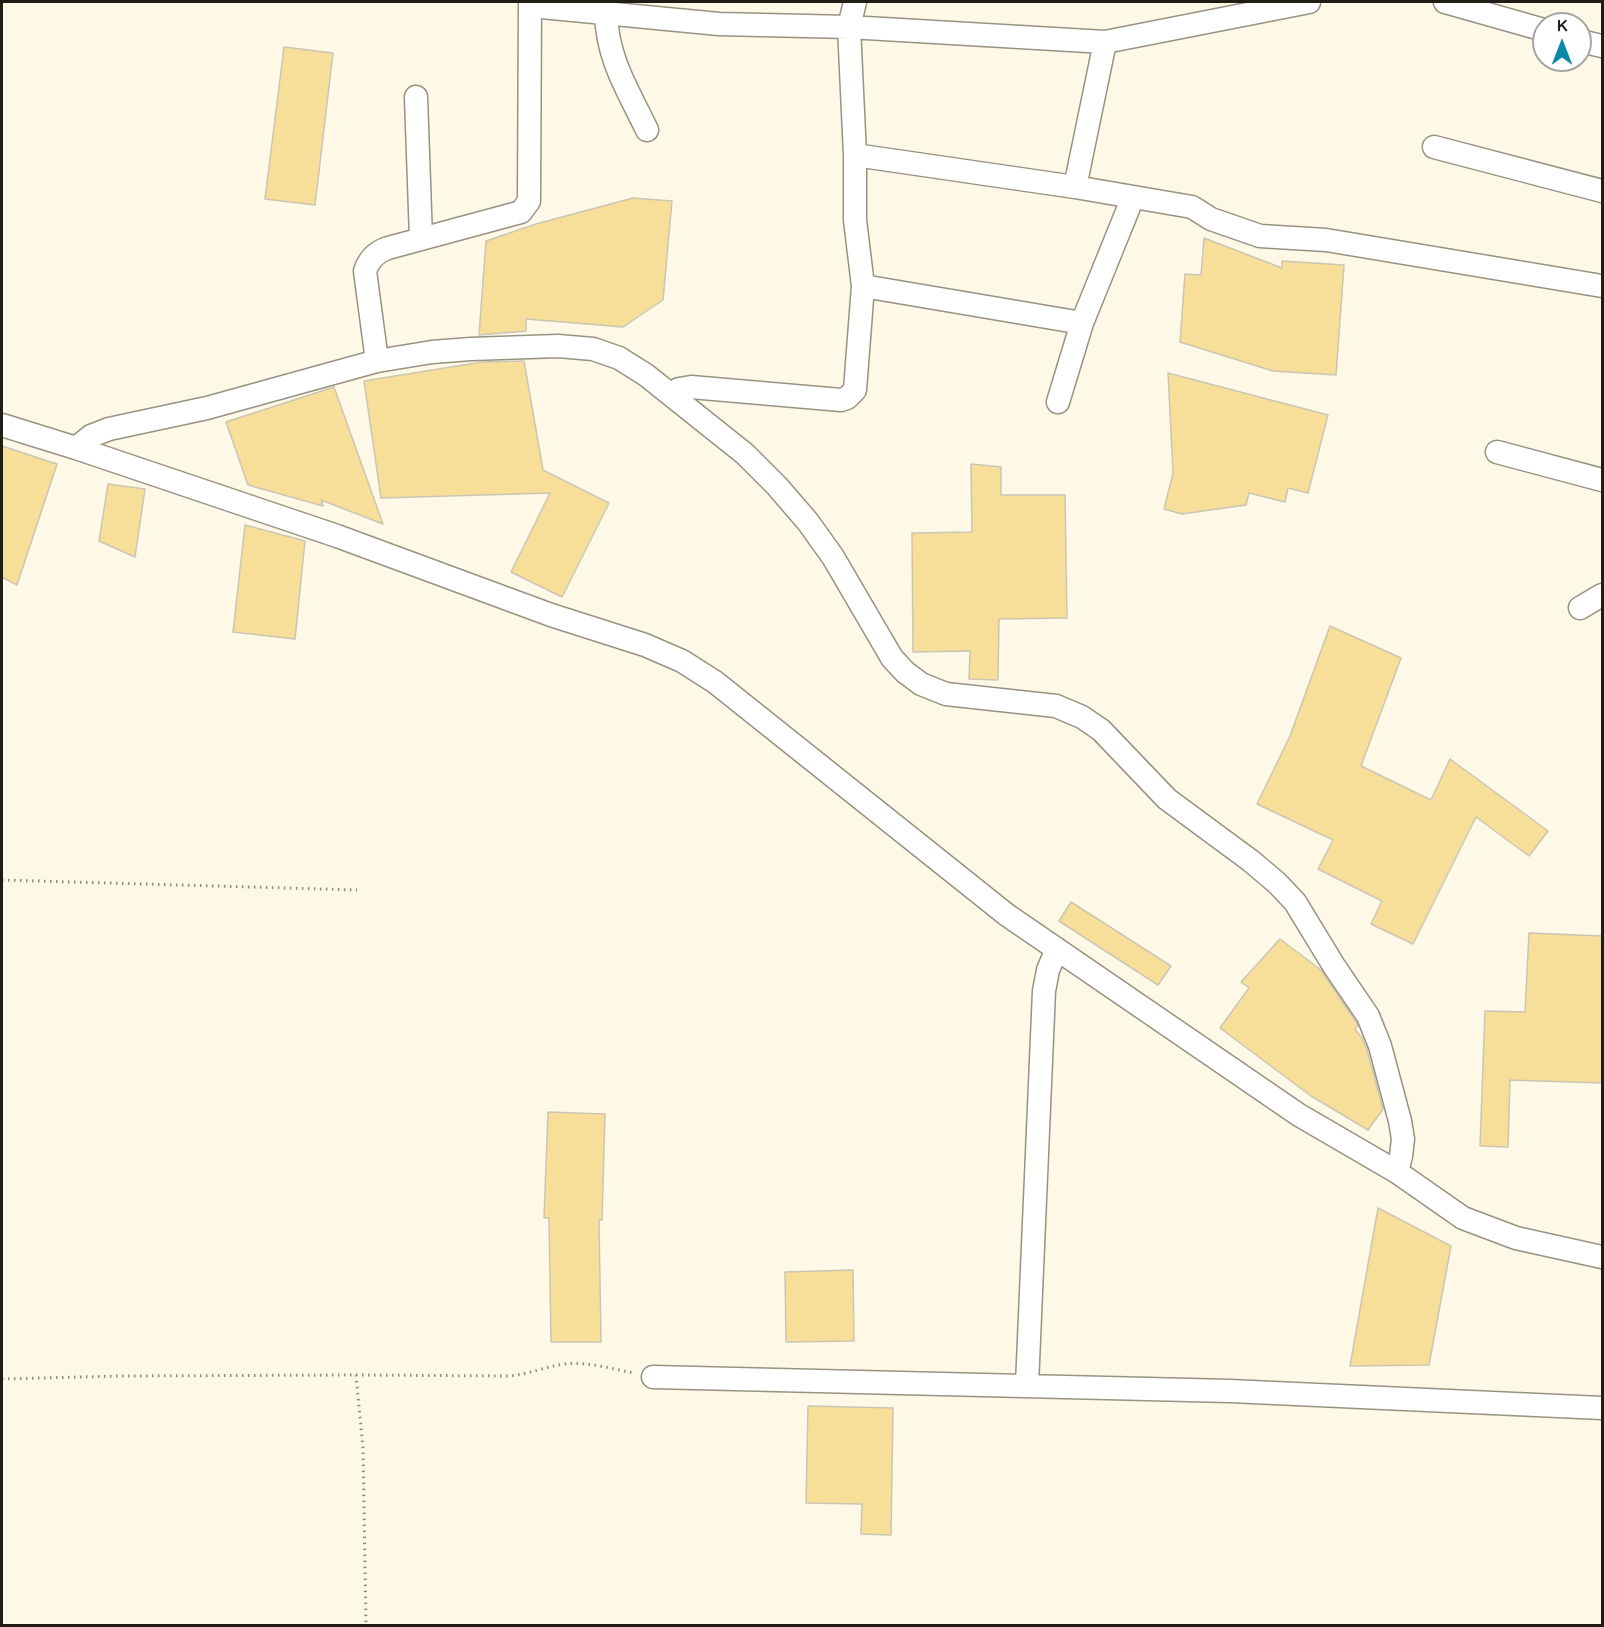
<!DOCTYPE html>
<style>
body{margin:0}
#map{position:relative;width:1604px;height:1627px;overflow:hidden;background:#fef8e6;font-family:"Varela Round",sans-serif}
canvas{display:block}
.frame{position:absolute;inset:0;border:3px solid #1f1d16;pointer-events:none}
.north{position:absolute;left:1532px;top:12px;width:60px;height:60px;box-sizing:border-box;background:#fff;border:2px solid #a5a5a2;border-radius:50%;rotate:0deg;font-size:16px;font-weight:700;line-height:24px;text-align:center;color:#1f1d16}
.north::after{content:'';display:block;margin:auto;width:21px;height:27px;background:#0c88ab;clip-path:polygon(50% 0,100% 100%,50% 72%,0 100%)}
</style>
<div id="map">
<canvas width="1604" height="1627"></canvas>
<div class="frame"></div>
<div class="north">K</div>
</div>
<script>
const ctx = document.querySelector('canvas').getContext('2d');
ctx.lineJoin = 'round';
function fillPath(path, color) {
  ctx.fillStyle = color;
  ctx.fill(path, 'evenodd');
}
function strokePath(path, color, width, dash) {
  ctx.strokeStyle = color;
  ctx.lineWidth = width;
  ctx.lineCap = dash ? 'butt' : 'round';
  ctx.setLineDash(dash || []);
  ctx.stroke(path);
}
const building = new Path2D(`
 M284,47L333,53L315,205L265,199Z
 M633,198L672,201L663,300L623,327L526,319V331L479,335L486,241L536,224Z
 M1204,238L1282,268V261L1344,265L1336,375L1273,371L1180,342L1185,274L1201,275Z
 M524,361L543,470L609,503L562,597L511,572L550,493L381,498L364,381L482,362Z
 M1168,373L1328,415L1308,493L1288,488L1285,502L1249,493L1246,505L1182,514L1164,509L1173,473Z
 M334,387L374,499L383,524L321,500L323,506L248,485L226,422Z
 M2,446L57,464L17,585L2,577Z
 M971,464L1001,467V495H1065L1067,618L999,619L998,680L969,679L970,651L913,652L912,533L972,532Z
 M108,484L145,489L135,557L99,541Z
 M245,525L305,541L295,639L233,632Z
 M1330,626L1401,658L1361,766L1431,800L1450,759L1548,831L1529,856L1476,817L1413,944L1371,924L1382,901L1318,869L1333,840L1257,804L1290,736Z
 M1071,902L1171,966L1158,985L1059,921Z
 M1529,933L1602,936V1083L1510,1080L1508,1147L1480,1146L1485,1011L1525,1012Z
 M1280,939L1321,970L1356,1022L1358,1026L1355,1029L1362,1038L1367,1050L1383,1109L1368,1130L1311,1096L1220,1028L1249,988L1241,982Z
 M548,1112L605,1114L602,1220H599L601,1342H551L549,1218H544Z
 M1378,1208L1451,1246L1429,1365L1350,1366Z
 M853,1270L854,1341L786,1342L785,1272Z
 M808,1406L893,1408L891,1535L861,1534L862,1504L806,1503Z`);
const path = new Path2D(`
 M2,880L357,890
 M356,1375L509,1376C530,1374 544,1367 564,1364C586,1361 612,1369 634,1373
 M2,1379L119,1376L356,1375L363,1448L366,1626`);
const minor = new Path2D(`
 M1445,2L1544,30
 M531,6L719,24L849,27L1105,42L1309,2
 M606,13C607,59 628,90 647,130
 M1580,41L1602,46
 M416,97L421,239
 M1434,147L1602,191
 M855,155L1075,187L1192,207L1211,219L1260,236L1326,240L1602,286
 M1075,187L1105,42
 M863,286L1082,323
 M377,361L365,271C369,259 376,252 388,248L521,212L529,201L530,2
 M670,394L679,389L691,387L841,400L847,398L855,390L863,286L855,220V155L849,27L855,2
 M1058,402L1082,323L1133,197
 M2,425L76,448L337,536L551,615L645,645L682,661L715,682L1007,915L1299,1115L1397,1172L1463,1218L1516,1238L1602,1257
 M76,448L91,436L109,429L207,408L377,361L432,352L471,349L558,346L593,349L619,358L646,375L745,454L777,486L808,522L833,557L892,658L905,672L921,684L946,694L1056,706L1082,717L1101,730L1167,799L1251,861L1277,883L1295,902L1334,966L1368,1016L1380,1046L1400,1121L1403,1139L1401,1156L1397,1172
 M1497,452L1602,480
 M1580,608L1602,595
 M653,1377L1230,1391L1602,1408
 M1027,1385L1044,991L1048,970L1057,949`);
fillPath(building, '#f8df99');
strokePath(building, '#cbc5b4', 1.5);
strokePath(minor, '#989282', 25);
strokePath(path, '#8e8a7d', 3, [1.5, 4.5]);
strokePath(minor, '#fff', 22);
</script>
